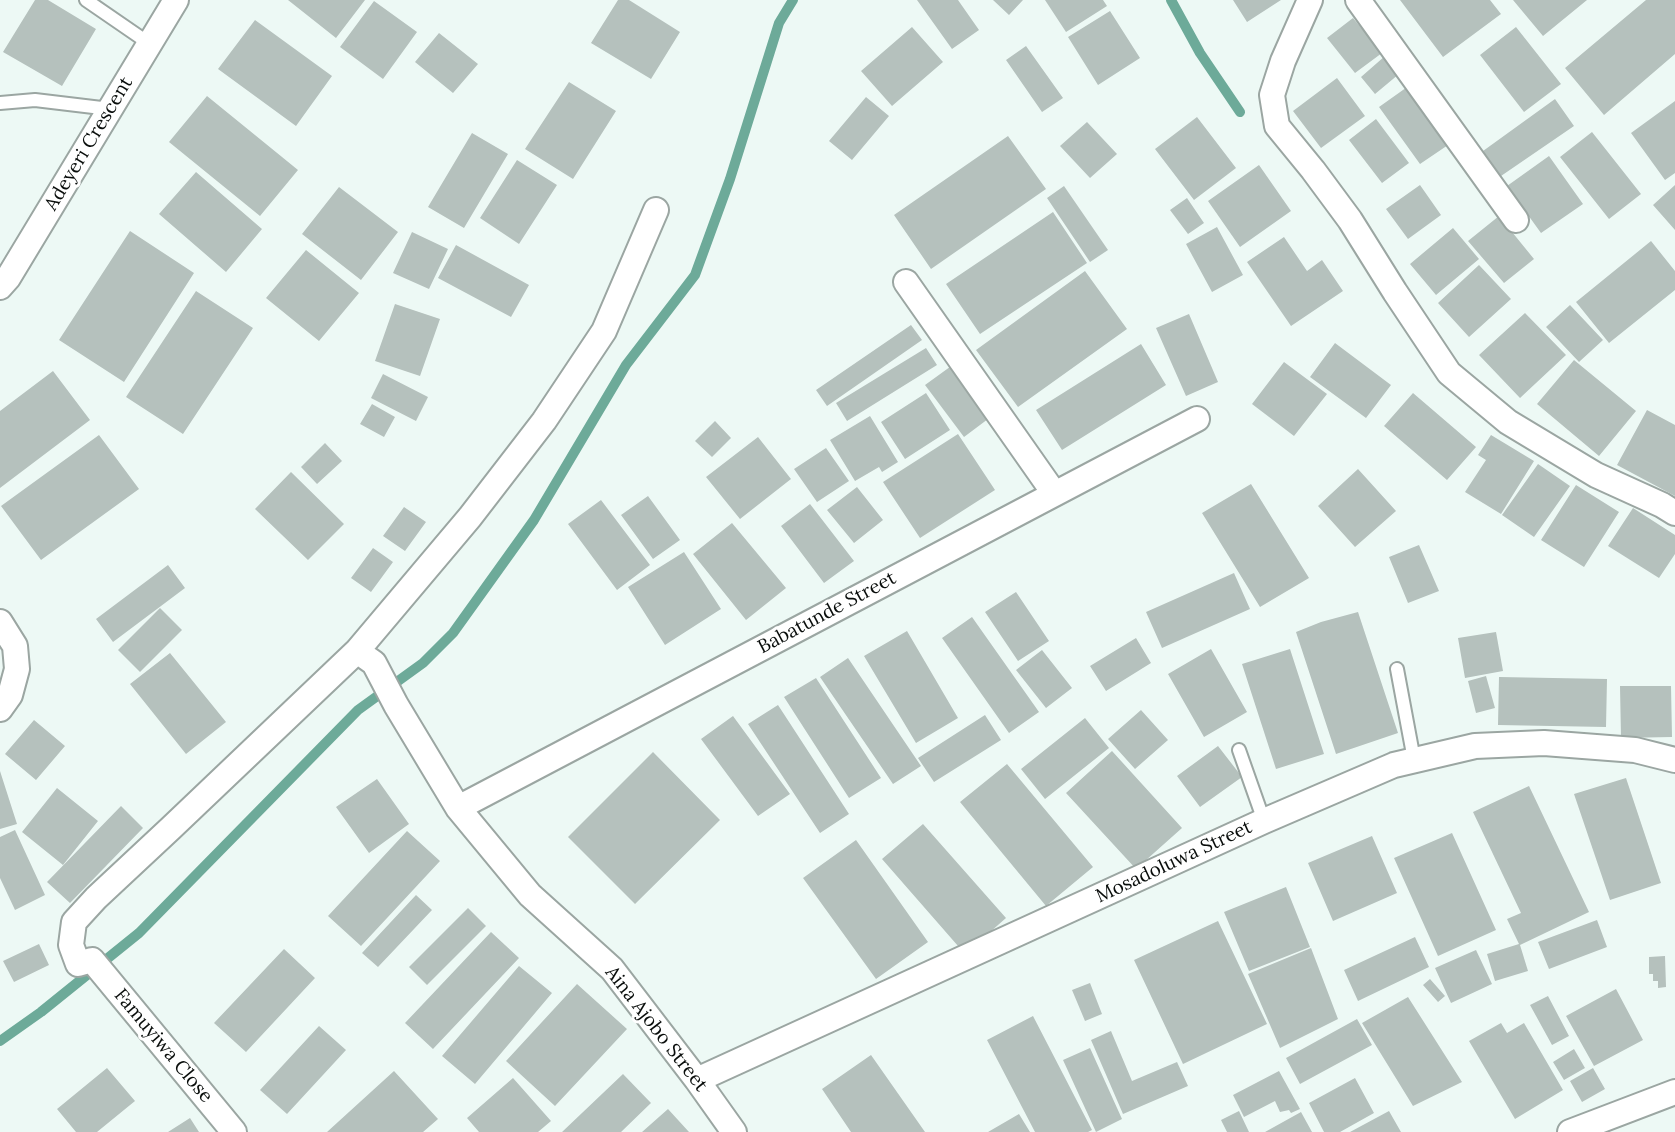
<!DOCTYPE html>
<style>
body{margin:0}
canvas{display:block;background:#edf9f5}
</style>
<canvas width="1675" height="1132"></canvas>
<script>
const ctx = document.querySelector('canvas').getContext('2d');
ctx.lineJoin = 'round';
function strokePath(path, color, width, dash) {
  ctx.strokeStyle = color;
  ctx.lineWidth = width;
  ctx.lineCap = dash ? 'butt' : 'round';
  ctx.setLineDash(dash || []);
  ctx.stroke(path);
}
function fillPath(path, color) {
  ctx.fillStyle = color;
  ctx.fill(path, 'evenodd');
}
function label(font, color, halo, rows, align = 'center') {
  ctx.font = font + ' Lora,serif';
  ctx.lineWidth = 6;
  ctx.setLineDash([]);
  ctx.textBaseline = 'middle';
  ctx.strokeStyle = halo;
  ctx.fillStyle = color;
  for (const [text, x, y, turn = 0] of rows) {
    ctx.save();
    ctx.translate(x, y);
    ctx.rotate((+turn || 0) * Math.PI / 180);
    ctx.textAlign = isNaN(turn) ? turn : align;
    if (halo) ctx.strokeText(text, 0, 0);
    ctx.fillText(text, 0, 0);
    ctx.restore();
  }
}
const stream = new Path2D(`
 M1171,0L1200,53L1240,112
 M0,1041L41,1012L139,933L358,710L423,663L453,633L534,520L626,365L695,275L730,179L779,23L793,0`);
const building = new Path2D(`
 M35,0H48L96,29L62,86L3,52Z
 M288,0H365L336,38Z
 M618,0H629L680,32L651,79L591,43Z
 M917,0H958L979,30L952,49Z
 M993,0H1023L1009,15Z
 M1045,0H1103L1107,6L1066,32Z
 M1233,0H1281L1247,22Z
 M1400,0H1490L1501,14L1443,57Z
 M1513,0H1587L1543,36Z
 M1646,0H1675V54L1604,115L1565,68Z
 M374,1L417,32L383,79L340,47Z
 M1110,11L1140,58L1098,85L1068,37Z
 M1353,18L1382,53L1355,73L1327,38Z
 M255,20L332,76L296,126L218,69Z
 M912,27L943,62L892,106L861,71Z
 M1516,27L1561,84L1524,112L1480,55Z
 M439,33L478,64L453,93L415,62Z
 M1026,46L1063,98L1042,112L1006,60Z
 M1385,56L1399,74L1375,94L1361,77Z
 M1337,78L1365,116L1321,148L1293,111Z
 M569,82L616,111L573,179L525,149Z
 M1410,85L1451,143L1420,164L1379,107Z
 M207,96L298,170L260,216L169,142Z
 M866,97L889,116L852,160L829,141Z
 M1555,99L1574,126L1501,176L1483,151Z
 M1675,101V173L1665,180L1631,133Z
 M1197,117L1236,168L1194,200L1155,149Z
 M1376,119L1409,163L1382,183L1349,140Z
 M1087,122L1117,154L1090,178L1060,146Z
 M1592,132L1641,194L1609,219L1560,157Z
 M472,133L508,154L464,228L428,207Z
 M1008,136L1046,189L931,269L894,215Z
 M1549,156L1583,204L1541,233L1507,186Z
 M517,160L557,185L519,244L480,218Z
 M1259,165L1291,211L1240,247L1208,201Z
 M196,172L262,229L226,272L159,214Z
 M1420,185L1441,215L1408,239L1386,209Z
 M1675,185V230L1653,205Z
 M1064,186L1108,250L1090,262L1047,198Z
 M339,187L398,232L361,280L302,234Z
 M1187,198L1204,223L1188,234L1170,210Z
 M1053,212L1087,263L980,334L946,284Z
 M1499,216L1534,259L1504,283L1468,241Z
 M1217,227L1243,275L1212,292L1186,244Z
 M1453,228L1479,259L1436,295L1410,264Z
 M130,231L194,273L124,382L59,340Z
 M412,232L448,249L429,289L393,273Z
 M1284,237L1307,271L1322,260L1343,291L1291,326L1247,262Z
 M1651,241L1675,271V290L1609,343L1576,302Z
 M456,245L529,285L511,317L438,278Z
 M306,250L359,293L319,341L266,298Z
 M1479,265L1511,299L1469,337L1438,303Z
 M1085,271L1127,329L1018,407L976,350Z
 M196,291L253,328L183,434L126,397Z
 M395,304L440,319L420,376L375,361Z
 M1570,305L1603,340L1579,362L1546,327Z
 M1525,313L1566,355L1520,398L1479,355Z
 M1189,314L1218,382L1186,396L1156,328Z
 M911,325L922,340L827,406L816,390Z
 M1335,343L1391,385L1366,418L1310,377Z
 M1141,344L1166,385L1062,450L1036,410Z
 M926,348L937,365L847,421L836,403Z
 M1574,360L1636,411L1599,456L1537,404Z
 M1284,362L1327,394L1294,436L1252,404Z
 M954,364L992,416L964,437L925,385Z
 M53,371L90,420L0,488V411Z
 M383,374L428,397L416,421L371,398Z
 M926,393L950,430L905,459L881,422Z
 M1413,393L1476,447L1447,480L1384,426Z
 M372,404L395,417L384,437L360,424Z
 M1647,410L1675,425V496L1617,465Z
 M870,416L898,462L882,472L879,467L855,481L830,440Z
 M715,421L731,438L712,457L695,441Z
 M958,434L995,490L920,538L883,482Z
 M99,435L139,489L41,560L1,506Z
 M1491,435L1534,461L1501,514L1465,492L1486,460L1478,455Z
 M758,437L791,479L740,519L706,477Z
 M325,443L342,461L317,484L301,467Z
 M826,448L849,481L817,502L794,469Z
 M1538,464L1570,486L1534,537L1502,515Z
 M1358,469L1396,511L1355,547L1318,506Z
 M291,472L344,524L308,560L255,509Z
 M1251,484L1309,578L1260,607L1202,513Z
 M1576,485L1619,512L1584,567L1541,540Z
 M857,487L883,520L854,543L827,510Z
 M648,496L680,540L653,559L621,515Z
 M601,500L650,565L617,590L568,524Z
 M810,504L854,561L824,583L781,526Z
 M404,507L426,522L405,551L383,536Z
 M1633,508L1675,535V554L1659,578L1608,546Z
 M732,523L786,588L746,620L693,554Z
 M1419,545L1439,591L1408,603L1389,557Z
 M373,548L393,562L371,592L351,578Z
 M684,552L721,609L665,645L628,587Z
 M168,565L185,588L113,642L96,619Z
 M1234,573L1250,609L1162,648L1146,612Z
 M1016,592L1049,641L1018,661L985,612Z
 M160,608L182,630L140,672L118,650Z
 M1358,612L1398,733L1336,754L1296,632L1321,622Z
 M972,617L1039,712L1009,733L942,638Z
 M907,631L958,718L916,743L864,656Z
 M1496,632L1503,671L1465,678L1458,638Z
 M1136,638L1151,663L1106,691L1090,666Z
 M1211,649L1247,712L1204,737L1168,674Z
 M1290,649L1324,754L1276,769L1242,664Z
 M1042,650L1072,688L1046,708L1016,670Z
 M170,653L226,722L186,754L130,684Z
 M848,658L921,766L893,784L820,677Z
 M1486,676L1495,708L1476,713L1468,681Z
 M1499,677L1607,679L1606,727L1498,725Z
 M816,678L881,778L849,798L784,697Z
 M1620,686H1671L1672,737L1621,738Z
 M778,705L849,814L820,833L748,724Z
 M1141,710L1168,740L1135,769L1108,739Z
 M985,715L1001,740L934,782L918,758Z
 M733,716L790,794L758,816L701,739Z
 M1085,718L1109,748L1045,799L1021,769Z
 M34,720L65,746L36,780L5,754Z
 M1218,746L1242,777L1200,807L1177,776Z
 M1112,751L1182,828L1136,869L1066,793Z
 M653,752L720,820L635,904L568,837Z
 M1007,764L1093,867L1046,906L960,802Z
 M0,771L17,824L0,829Z
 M1626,778L1661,883L1610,900L1574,794Z
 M377,779L409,824L369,853L336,807Z
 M1529,786L1589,912L1520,945L1528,971L1495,981L1487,954L1519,944L1507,919L1521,913L1473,812Z
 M57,788L98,821L63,865L22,832Z
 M121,806L143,828L70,903L47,882Z
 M923,824L1006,918L965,954L882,859Z
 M15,830L45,895L15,910L0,878V837Z
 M407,831L440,861L361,946L328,916Z
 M1452,833L1496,930L1438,956L1394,858Z
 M1372,836L1397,893L1333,921L1308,863Z
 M856,840L928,942L876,979L803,878Z
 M1286,887L1310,947L1249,971L1224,912Z
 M416,895L432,910L378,967L362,953Z
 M468,908L486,926L427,985L409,967Z
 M1597,920L1607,947L1549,969L1538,942Z
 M1218,921L1267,1024L1183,1064L1134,960Z
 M491,932L519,958L433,1049L405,1023Z
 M1415,937L1429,967L1358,1001L1344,970Z
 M39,944L49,965L14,982L3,961Z
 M1311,948L1338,1019L1280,1048L1248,974Z
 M284,949L315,978L246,1052L214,1023Z
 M1476,950L1492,984L1451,1003L1435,968Z
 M1665,956L1666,987L1658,988V981H1653V974H1649V957Z
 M519,966L552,993L475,1084L442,1056Z
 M1430,979L1445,996L1438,1002L1423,985Z
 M1090,983L1102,1014L1085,1021L1072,990Z
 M577,984L627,1029L555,1106L506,1061Z
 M1616,989L1643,1040L1594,1066L1566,1016Z
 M1548,996L1569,1036L1552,1045L1530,1005Z
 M1408,997L1462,1082L1413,1106L1362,1023Z
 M1033,1016L1092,1130L1088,1132H1035L987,1040Z
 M1357,1019L1372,1045L1300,1084L1286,1058Z
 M1501,1023L1507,1033L1524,1023L1563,1090L1515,1119L1469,1041Z
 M319,1026L346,1050L287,1114L260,1090Z
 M1111,1031L1132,1081L1177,1062L1188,1086L1123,1114L1091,1040Z
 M1090,1048L1122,1119L1096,1132L1063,1060Z
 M1574,1049L1585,1068L1564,1080L1553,1062Z
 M871,1055L925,1132H851L822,1089Z
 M107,1068L135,1101L97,1132H76L57,1109Z
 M1593,1068L1605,1089L1582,1102L1570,1081Z
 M394,1071L438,1119L423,1132H327Z
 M1279,1071L1300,1109L1291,1113L1289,1110L1280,1112L1275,1101L1244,1117L1233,1095Z
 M623,1074L651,1103L621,1132H562Z
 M513,1078L551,1121L538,1132H479L467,1118Z
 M1355,1078L1374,1113L1340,1132H1324L1309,1103Z
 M668,1109L689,1132H642Z
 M1239,1111L1249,1132H1227L1221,1120Z
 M1389,1111L1401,1132H1350Z
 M1301,1112L1312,1132H1265Z
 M1019,1114L1030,1132H988Z
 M190,1118L199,1132H168Z`);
const service = new Path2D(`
 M86,0L150,44
 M0,103L35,100L110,109
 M1397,669L1412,749V760
 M1239,750L1264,821`);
const minor = new Path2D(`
 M1310,0L1283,61L1272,95L1277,126L1313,170L1350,220L1395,292L1449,373L1508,422L1596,475L1662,505L1675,513
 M1358,0L1516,220
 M906,282L1054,493
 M0,287L8,278L176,0
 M0,622L15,646L17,669L10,695L0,709
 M357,651L374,663L396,705L458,808L530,895L612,969L697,1080L734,1132
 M458,808L1197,419
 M697,1080L1264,821L1394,765L1475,746L1544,743L1635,750L1675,760
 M234,1132L92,960L78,964L71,945L74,922L96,898L171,828L357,651L470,517L544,421L604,331L656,210
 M1570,1132L1675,1092`);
const streetNames = [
 ["Adeyeri Crescent",89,144,-59],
 ["Babatunde Street",827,613,-28],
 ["Mosadoluwa Street",1174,862,-25],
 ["Aina Ajobo Street",656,1029,52],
 ["Famuyiwa Close",163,1046,50]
];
strokePath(stream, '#6daa99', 10);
fillPath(building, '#b5c1bd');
strokePath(service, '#9ba6a2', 16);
strokePath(minor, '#9ba6a2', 28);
strokePath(service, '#fff', 12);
strokePath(minor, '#fff', 24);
label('19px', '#090d0b', '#fff', streetNames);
</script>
